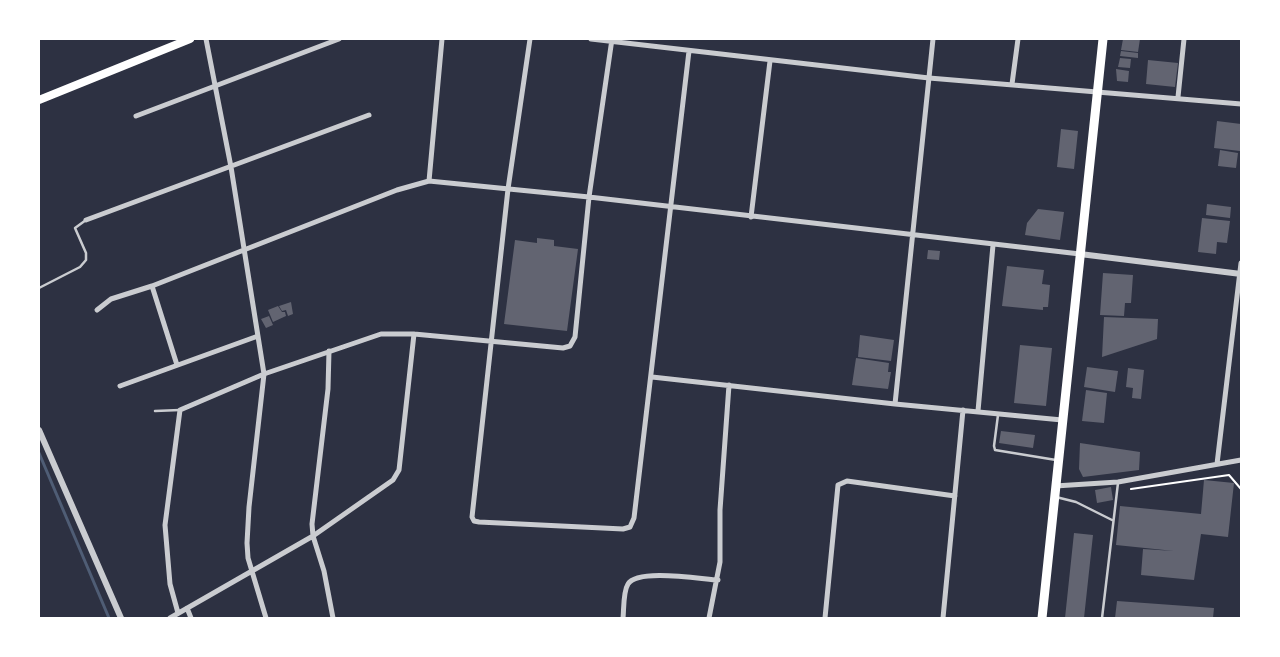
<!DOCTYPE html>
<style>
body{margin:0}
#map{position:relative;width:1280px;height:657px;overflow:hidden;background:#2d3142;font-family:Manrope,sans-serif}
canvas{display:block}
.frame{position:absolute;inset:0;border:40px solid #fff;pointer-events:none}
</style>
<div id="map">
<canvas width="1280" height="657"></canvas>
<div class="frame"></div>
</div>
<script>
const ctx = document.querySelector('canvas').getContext('2d');
ctx.lineJoin = 'round';
function strokePath(path, color, width, dash) {
  ctx.strokeStyle = color;
  ctx.lineWidth = width;
  ctx.lineCap = dash ? 'butt' : 'round';
  ctx.setLineDash(dash || []);
  ctx.stroke(path);
}
function fillPath(path, color) {
  ctx.fillStyle = color;
  ctx.fill(path, 'evenodd');
}
const stream = new Path2D(`
 M39,453L109,618`);
const building = new Path2D(`
 M1123,39H1140L1138,52L1121,50Z
 M1121,51L1138,53V58L1120,56Z
 M1120,58L1131,59L1130,68L1118,67Z
 M1148,60L1178,63L1175,87L1146,84Z
 M1116,69L1129,71L1128,82L1117,81Z
 M1217,121L1241,124L1240,151L1214,148Z
 M1061,129L1078,131L1074,169L1057,167Z
 M1220,150L1238,153L1236,168L1218,166Z
 M1207,204L1231,207L1230,218L1206,215Z
 M1038,209L1064,212L1060,240L1025,235L1027,223Z
 M1202,218L1230,221L1227,243L1217,242L1216,254L1198,252Z
 M537,238L554,240V246L578,249L567,331L504,324L515,240L537,243Z
 M928,250L940,251L939,260L927,259Z
 M1007,266L1044,270L1042,284L1050,285L1048,307H1043V310L1002,306Z
 M1103,273L1133,275L1131,303H1125L1124,316L1100,315Z
 M291,302L293,314L288,316L286,310L282,311L279,306Z
 M278,306L282,312H285L286,316L273,322L268,310Z
 M269,316L273,325L266,328L261,319Z
 M1104,317L1158,319L1157,339L1102,357Z
 M860,335L894,340L891,361L858,357Z
 M1020,345L1052,348L1046,406L1014,403Z
 M856,358L889,363L888,372H891L888,389L852,385Z
 M1087,367L1118,371L1115,392L1084,387Z
 M1128,368L1144,370L1141,399L1132,398L1133,388L1126,387Z
 M1086,390L1107,393L1104,423L1082,421Z
 M1001,431L1035,435L1033,448L999,443Z
 M1080,443L1140,452L1139,470L1083,477L1079,469Z
 M1204,480L1234,483L1228,537L1201,534L1194,580L1141,575L1143,549L1174,551L1116,545L1120,506L1201,514Z
 M1111,487L1113,500L1097,503L1095,490Z
 M1074,533L1093,535L1084,618H1065Z
 M1117,601L1214,608L1213,618H1115Z`);
const path = new Path2D(`
 M1131,489L1229,475L1241,489`);
const service = new Path2D(`
 M39,288L80,267L86,260V253L75,228L86,220
 M155,411L180,410
 M998,415L994,446L995,450L1056,460
 M1056,497L1076,502L1112,520
 M1102,618L1118,483`);
const minor = new Path2D(`
 M206,39L231,167L264,374L249,507L247,543L248,558L266,618
 M530,39L508,189L472,517L474,521L479,522L623,529L630,527L634,518L689,51
 M591,39L929,78L1241,104
 M1012,84L1018,39
 M1178,97L1184,39
 M136,116L339,39
 M429,181L442,39
 M751,217L770,61
 M86,220L369,115
 M152,286L177,365
 M97,310L111,299L152,286L397,190L429,181L589,197L1080,254
 M329,351L328,389L312,524L313,536L324,571L333,618
 M652,377L895,404L1062,420
 M120,386L258,336
 M895,404L933,39
 M978,411L993,245
 M1217,464L1241,263
 M1055,486L1118,482L1241,460
 M187,608L191,618
 M178,613L170,584L165,525L180,410L264,374L381,334H414L563,348L570,346L575,337L589,197L612,39
 M170,618L313,536L393,480L399,470L414,334
 M623,618C624,609 623,592 628,584C637,568 701,579 718,580
 M709,618L720,562V510L729,385
 M825,618L838,485L847,481L955,496
 M943,618L963,410`);
const tertiary = new Path2D(`
 M1080,254L1241,274
 M39,430L121,618`);
const secondary = new Path2D(`
 M39,100L190,39`);
const primary = new Path2D(`
 M1042,618L1103,39`);
strokePath(stream, '#4f5d75', 3);
fillPath(building, '#626471');
strokePath(path, '#fff', 2);
strokePath(service, '#caccd0', 2.5);
strokePath(minor, '#caccd0', 5);
strokePath(tertiary, '#caccd0', 6);
strokePath(secondary, '#fff', 8);
strokePath(primary, '#fff', 9);
</script>
